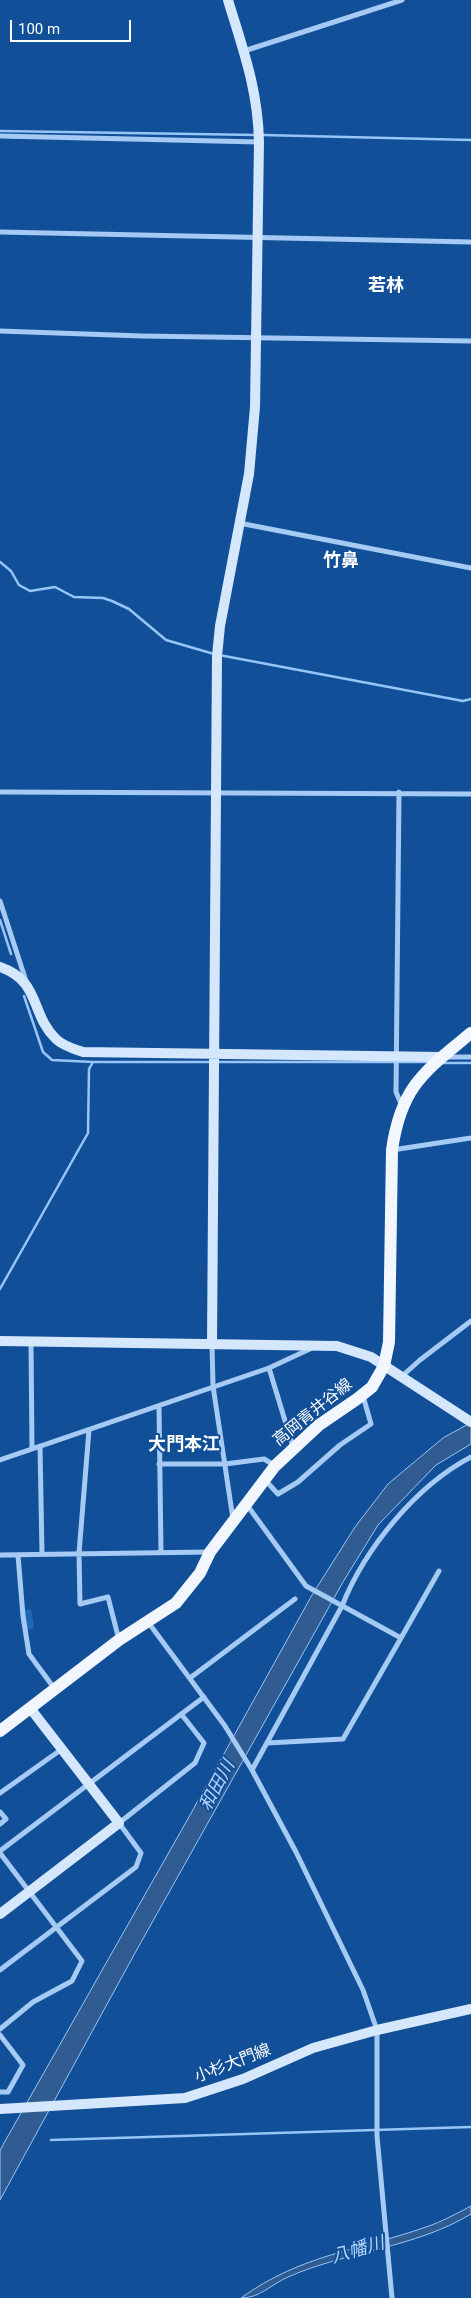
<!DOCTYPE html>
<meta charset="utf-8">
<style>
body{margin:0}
#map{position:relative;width:471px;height:2298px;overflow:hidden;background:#124f99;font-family:Roboto,sans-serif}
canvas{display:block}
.scale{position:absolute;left:10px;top:20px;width:121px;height:22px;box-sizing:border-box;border:2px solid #fff;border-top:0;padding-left:6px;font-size:15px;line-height:18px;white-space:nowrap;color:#fff;-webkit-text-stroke:4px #124f99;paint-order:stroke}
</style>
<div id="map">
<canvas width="471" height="2298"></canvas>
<div class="scale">100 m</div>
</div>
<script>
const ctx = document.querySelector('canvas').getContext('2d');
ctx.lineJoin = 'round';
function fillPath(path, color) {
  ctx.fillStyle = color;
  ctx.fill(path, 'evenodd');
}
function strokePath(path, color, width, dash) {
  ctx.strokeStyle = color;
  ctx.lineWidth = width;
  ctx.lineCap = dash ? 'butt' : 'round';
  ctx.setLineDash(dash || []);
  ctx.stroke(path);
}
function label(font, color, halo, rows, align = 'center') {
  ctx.font = font + ' Roboto,"Noto Sans JP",sans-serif';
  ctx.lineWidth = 4;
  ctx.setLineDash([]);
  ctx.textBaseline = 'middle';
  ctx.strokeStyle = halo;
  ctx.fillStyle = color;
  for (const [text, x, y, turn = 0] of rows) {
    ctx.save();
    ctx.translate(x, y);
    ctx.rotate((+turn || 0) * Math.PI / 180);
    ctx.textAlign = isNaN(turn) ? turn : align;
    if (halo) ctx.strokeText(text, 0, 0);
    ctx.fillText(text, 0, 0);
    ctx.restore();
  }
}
const green = new Path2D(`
 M31,1609L34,1628L27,1630L24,1610Z`);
const water = new Path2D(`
 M471,1423V1444L436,1465L378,1525L343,1582L135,1953L0,2200V2151L4,2143L185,1824L312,1595L355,1527L388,1484L443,1438Z
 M471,2206V2214C415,2248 347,2251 288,2277C270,2285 260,2298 241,2298C302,2254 358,2251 426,2227C441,2222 456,2214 471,2206Z`);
const stream = new Path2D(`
 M0,131L257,135
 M263,135L471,140
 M0,562L11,571L19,585L30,591L55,587L74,597L103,598L112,601L129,609L166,640L214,654
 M219,655L463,701L471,699
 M0,920L11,954
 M24,996L43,1052L52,1060L93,1062
 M218,1062H430
 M443,1063H471
 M0,1289L88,1133L89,1069L93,1062H212
 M51,2140L471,2127`);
const street = new Path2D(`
 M244,51L402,0
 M0,136L259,142
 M0,232L471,242
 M0,331L142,336L471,341
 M239,523L471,568
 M0,792L471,794
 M399,792L396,1092L402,1106
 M0,901L26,981
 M445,1057H471
 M392,1150L471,1138
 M31,1342L32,1449
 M212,1344L213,1386L233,1519
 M269,1368L293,1447
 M401,1377L420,1360L471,1321
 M159,1406L161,1552
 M89,1430L79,1553L80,1604L108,1597L119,1640
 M40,1446L42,1554
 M0,1460L269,1368L312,1348
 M159,1464H225L264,1459L274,1465
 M266,1481L278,1494L298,1482L340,1445L371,1424L363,1396
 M247,1505L306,1586L401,1638L343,1739L267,1743
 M0,1555L209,1552
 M18,1555L23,1616L29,1654L54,1688
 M148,1622L225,1726L252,1770L296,1852L363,1990L377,2030V2136L392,2298
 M401,1638L439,1571
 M190,1678L295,1599
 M252,1770L342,1606C365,1548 416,1486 471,1457
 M0,1793L62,1749
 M0,1812L6,1819L0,1824
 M0,1851L204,1697
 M0,1853L82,1961L72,1981L33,2002L0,2029
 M0,1970L136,1867L141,1853L119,1823L195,1763L204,1743L182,1715
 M0,2035L23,2065L8,2092H0`);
const secondary = new Path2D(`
 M0,967C41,981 30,1014 56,1039C63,1046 74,1049 83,1052L442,1057
 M0,1341L337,1346L371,1357L471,1422
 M212,1344L217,656L220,626L249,474L255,407L259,142C258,89 243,50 228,0
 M0,1914L119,1823L30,1708
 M0,2109L185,2098L243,2079L313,2048L377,2030L471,2009`);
const primary = new Path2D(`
 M0,1731L119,1640L176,1603L200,1573L210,1552L275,1466L319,1425L357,1399L372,1387L384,1366L389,1342L392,1150C401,1086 425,1071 471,1033`);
const streetNames = [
 ["高岡青井谷線",313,1413,-39],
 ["小杉大門線",233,2064,-21]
];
const neighbourhoodNames = [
 ["若林",386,286],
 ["竹鼻",341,561],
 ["大門本江",184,1445]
];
const waterNames = [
 ["和田川",218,1786,-62],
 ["八幡川",358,2251,-16]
];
fillPath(green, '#2167b7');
fillPath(water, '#305c92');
strokePath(water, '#97c5f7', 1);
strokePath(stream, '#97c5f7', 2.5);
strokePath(street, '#a5caf3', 5);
strokePath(secondary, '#d5e7fd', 10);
strokePath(primary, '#f2f7ff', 12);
label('16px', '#fff', '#124f99', streetNames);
label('bold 18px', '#fff', '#124f99', neighbourhoodNames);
label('italic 18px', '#b2d4fa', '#124f99', waterNames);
</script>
